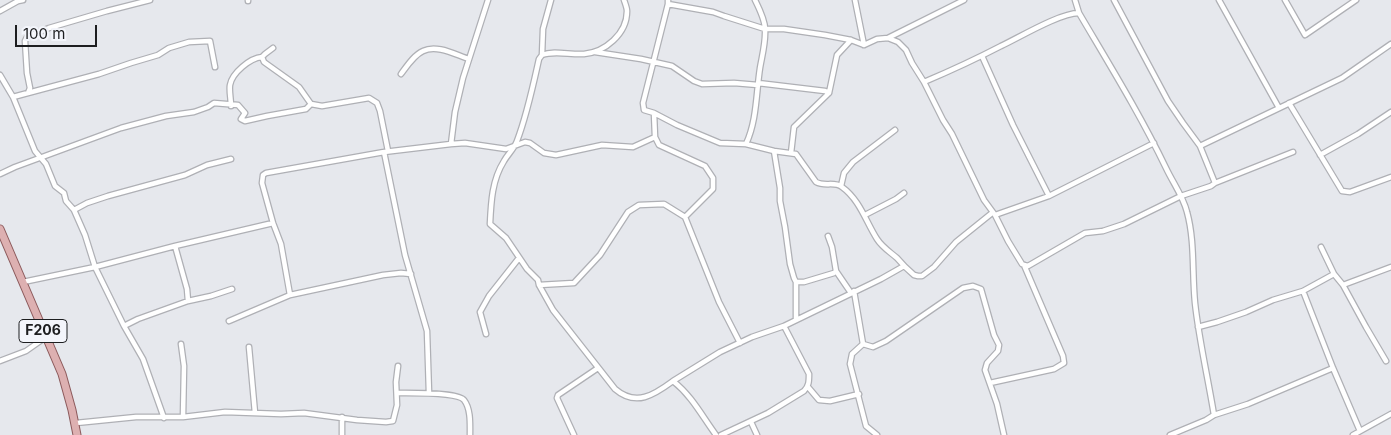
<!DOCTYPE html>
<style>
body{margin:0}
#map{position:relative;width:1391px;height:435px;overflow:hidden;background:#e6e8ed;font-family:Inter,sans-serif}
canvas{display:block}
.scale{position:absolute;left:15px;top:25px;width:82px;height:22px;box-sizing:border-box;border:2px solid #1d1e20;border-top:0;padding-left:6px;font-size:15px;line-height:18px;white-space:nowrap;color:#1d1e20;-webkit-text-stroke:4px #f3f5fb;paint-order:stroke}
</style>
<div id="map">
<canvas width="1391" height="435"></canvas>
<div class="scale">100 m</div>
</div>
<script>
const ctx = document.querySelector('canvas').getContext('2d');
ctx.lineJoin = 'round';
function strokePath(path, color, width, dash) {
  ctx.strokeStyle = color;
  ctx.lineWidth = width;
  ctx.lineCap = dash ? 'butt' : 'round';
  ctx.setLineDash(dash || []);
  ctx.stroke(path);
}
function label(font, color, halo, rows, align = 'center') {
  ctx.font = font + ' Inter,sans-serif';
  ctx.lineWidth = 4.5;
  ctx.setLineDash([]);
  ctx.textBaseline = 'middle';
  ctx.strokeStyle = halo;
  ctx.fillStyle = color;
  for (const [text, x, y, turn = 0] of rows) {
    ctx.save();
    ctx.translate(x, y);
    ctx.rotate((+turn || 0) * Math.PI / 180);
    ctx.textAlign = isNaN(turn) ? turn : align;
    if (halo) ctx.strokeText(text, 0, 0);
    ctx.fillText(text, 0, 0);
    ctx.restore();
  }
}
const minor = new Path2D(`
 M624,0C625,3 627,8 627,11C627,34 605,52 584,54C570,55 554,50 542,55L539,59C533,86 527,115 517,141C514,149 508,154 504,161C492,180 491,202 490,224L506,238L527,269L538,280L539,285L553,310L615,389C636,407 654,395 673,381C692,396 702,416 716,435
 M855,0L864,45
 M1075,0L1079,13
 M1219,0L1279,108
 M1285,0L1305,35L1356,0
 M248,1V0
 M668,4L713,12L724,16L765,29H784L825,35L851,40L864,45L877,39L888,38L898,42L906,50L912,63L924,82L943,120L952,134L984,200L995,215L1049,196L1154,143
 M0,11L18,1L23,0
 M888,38L964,0
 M273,48L265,54L262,57L264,62L299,87L311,104
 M595,52L641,59L672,66L694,81L702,84L734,83L758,85V83L825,91L829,93
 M542,55L543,29L551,0
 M982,56L1013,125L1049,196
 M401,74C407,66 414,55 423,51C437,44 456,55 469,59
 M0,75L13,97L35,151L46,164L55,186L64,193L66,201L74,210L85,235L95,267L124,326L143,359L164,418
 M924,82C950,71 976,59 1001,46C1020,37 1060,13 1079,13C1109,64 1140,114 1166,168C1173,183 1183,196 1187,212C1195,241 1192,273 1195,303C1199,340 1208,378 1214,415L1206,420L1170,435
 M28,93L30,88L27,73L25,41L27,37L49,28L107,11L150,0
 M13,97L99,74L131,63L158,55L169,48L189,42L210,41L215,67
 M1289,103L1342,191L1350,192L1391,177
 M231,106C231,99 229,91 230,85C232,73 250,58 262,57
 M654,113L644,110L643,103L668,4V0
 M655,137L659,145L705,166L713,178V189L685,217
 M451,144L455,112L463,78L488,0
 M746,144L774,151L796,154L816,182C825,187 834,181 842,187C860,200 866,222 877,239C882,247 890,252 897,258C902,264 908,270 914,275L918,276H922L934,267L956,242L992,213
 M1200,146L1342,78L1391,44
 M774,151L780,188V201L785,227L790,264L794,278L796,282V319
 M384,152L405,255L427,331L429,393
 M791,153L794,127L829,93L837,55L851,40
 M1320,155L1358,134L1391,112
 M0,174L15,167L121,128L166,116L194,112L208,107L214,103L238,105L245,113L241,119L245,121L267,116L306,109L311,104L322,106L369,98L377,103L380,111L388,151
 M1215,183L1293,152
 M841,186L844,173L853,162L895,130
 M74,210L87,203L108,196L185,175L207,165L231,159
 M865,215L896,199L904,193
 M995,215L1008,241L1022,264L1024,265L1028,266L1085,233L1103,231L1124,224L1181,196L1211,186L1215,183L1200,146L1183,123L1168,101L1114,0
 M1321,247L1334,274L1343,285L1366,327L1386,361
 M836,271L851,293
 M23,282L95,267L175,246L273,223
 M796,282H804L834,273L836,271L832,247L828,236
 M539,285L574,283L600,255L628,212L639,205L664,204L685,217L719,302L740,343
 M1343,285L1391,267
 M854,291L863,344L873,347L886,341L963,288L973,286L981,289L994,335L999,345L998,351L987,363L985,370L997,404L1004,435
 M1303,291L1333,368L1360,431
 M290,295L281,244L273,223L262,183L263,175L266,173L384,152L451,144L465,143L506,149L525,142L530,143L544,153L556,155L602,145L633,147L655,137L654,113L677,125L720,143L746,144C757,120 756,94 760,68C762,56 766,42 765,29C765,20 759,8 755,0
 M188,301L211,296L232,289
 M229,321L290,295L383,275L401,273L411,274
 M124,326L138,319L188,301L187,289L175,246
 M1198,327L1217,322L1246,312L1273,300L1303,291L1334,274
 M486,334L480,312L489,296L519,258
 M181,344L184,366L183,417
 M863,344L852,354L850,364L866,426L877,435
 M249,347L255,413
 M0,361L26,351L46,337
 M673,381L720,352L752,337L784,326L881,279L904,266
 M990,383L1054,369L1064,363L1063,356L1024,265
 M808,387L819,400L830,401L859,394
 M397,393C409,393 458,392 464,400C471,409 470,424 470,435
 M1214,415L1248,404L1333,368
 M342,417V435
 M751,422L757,435
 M76,423L136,417H183L225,412L281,414L304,413L357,420L386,422L393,421L397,405L396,382L398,366
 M574,435L557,398L558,395L598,368
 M721,435L768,413L804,391C809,386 809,381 809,374L784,326
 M1353,435L1391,414`);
const primary = new Path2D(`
 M0,229L62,374L72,410L77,435`);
const shields = [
 [43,331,48]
];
const shieldNames = [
 ["F206",43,331]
];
strokePath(minor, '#afb0b5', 7);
strokePath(primary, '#8c5a5c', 9);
strokePath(minor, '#fff', 4.5);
strokePath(primary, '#ddb0b1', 7);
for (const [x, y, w] of shields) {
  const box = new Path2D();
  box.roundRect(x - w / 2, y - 11.5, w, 23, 4);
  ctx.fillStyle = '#f3f5fb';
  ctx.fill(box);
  strokePath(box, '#1d1e20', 1);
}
label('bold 14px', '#1d1e20', null, shieldNames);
</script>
